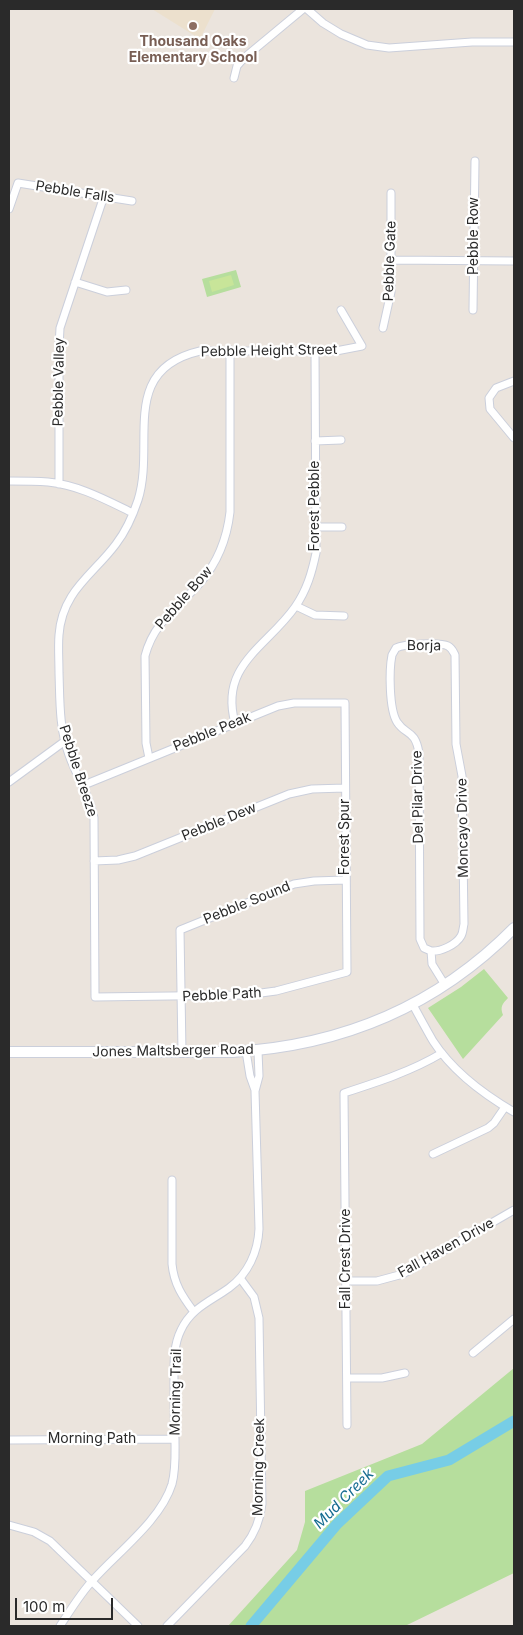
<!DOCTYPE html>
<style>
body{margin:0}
#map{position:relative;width:523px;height:1635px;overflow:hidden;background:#ebe4dd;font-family:Inter,sans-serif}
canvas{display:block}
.frame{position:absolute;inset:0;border:10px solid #2a2a2a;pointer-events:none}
.scale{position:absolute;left:15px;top:1598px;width:98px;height:22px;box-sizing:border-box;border:2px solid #2a2a2a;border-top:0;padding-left:6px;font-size:15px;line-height:18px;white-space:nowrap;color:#2a2a2a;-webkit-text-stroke:4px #fff;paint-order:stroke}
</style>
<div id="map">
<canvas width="523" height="1635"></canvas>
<div class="frame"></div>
<div class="scale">100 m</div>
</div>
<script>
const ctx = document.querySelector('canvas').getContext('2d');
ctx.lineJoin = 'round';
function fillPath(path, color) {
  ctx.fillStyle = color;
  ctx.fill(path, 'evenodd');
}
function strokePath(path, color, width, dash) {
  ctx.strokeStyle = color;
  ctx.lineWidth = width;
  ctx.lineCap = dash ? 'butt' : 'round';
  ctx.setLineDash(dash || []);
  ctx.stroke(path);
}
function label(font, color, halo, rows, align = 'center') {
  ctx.font = font + ' Inter,sans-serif';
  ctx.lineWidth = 4.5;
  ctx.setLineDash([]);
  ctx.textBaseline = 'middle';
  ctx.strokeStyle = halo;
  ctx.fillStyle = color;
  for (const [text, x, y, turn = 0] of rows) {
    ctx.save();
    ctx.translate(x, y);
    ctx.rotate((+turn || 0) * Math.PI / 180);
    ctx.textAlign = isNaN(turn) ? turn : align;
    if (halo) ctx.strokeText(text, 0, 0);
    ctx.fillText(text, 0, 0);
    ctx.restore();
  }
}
const education = new Path2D(`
 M152,9H215L200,39Z`);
const green = new Path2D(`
 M236,270L241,287L207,297L202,279Z
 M484,969L508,998C502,1004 500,1007 503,1015L463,1059L428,1008L461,987Z
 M514,1368V1573L405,1626H228L297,1550L305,1522V1491L422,1444Z`);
const pitch = new Path2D(`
 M231,275L234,285L212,292L209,281Z`);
const river = new Path2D(`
 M251,1626L337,1524L388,1476L449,1460L514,1421`);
const minor = new Path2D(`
 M307,9L323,23L341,34L367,45L389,48L472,42H514
 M234,78L237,66L244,58L303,9
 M9,209L18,183L132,201
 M391,260L514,261
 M75,282L107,292L126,290
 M473,310L475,161
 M383,328L391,292V193
 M514,381L496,388L489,398L490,409L514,438
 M315,441L341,440
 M9,481C22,481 35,481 48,482C79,485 106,500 133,513
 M59,484V347L60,328L104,196
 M316,527H342
 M296,606L315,615L344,616
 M235,723C219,665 267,647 295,607C307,590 312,572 316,553L315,351
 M149,758L146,743L145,656C154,621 178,608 200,583C218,562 227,539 230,512V350
 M9,782L65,741
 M84,785L278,706L294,703H345L347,972L276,991L246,995L95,997L94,818C89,793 77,778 69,755C59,728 60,701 59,673C59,660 58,647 59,635C62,591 93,575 116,544C126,531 133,515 138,500C156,443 118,370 200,351H336L362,346L341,310
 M94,861L118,860L135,856L289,794L312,789L345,788
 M431,951L424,948L420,939L419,753C415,729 406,736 397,722C389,709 389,670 392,655L396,648C404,644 440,642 448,646C452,648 453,651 455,655L456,744L462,776L464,924C463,928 463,933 461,936C456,945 440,952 431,951L432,964L445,985
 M412,1003C419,1016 426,1029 433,1041C453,1072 483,1094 514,1112
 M246,1051L250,1076L255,1090
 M182,1052L180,930L294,884L314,881L345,880
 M433,1154L488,1128L494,1123L505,1107
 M172,1180V1264C174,1284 182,1296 194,1312
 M346,1281H377L403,1274L514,1210
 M473,1353L514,1319
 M347,1378H382L405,1373
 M347,1425L344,1093C378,1082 412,1071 442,1053
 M9,1440L175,1439
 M9,1525L34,1532L50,1541L138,1626
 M60,1626C70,1611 80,1594 93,1580C118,1552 161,1520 172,1484C176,1469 175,1454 175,1439C174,1420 174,1401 174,1382C174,1364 173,1346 181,1330C191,1308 211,1301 229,1288C248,1274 258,1252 259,1229L255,1091L259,1076L258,1051
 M167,1626L245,1546C255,1533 260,1521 262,1504L259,1318L254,1297L240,1278`);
const secondary = new Path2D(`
 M9,1052H232C341,1046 437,1006 514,928`);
const markers = [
 [193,26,5,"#8d6e63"]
];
const educationNames = [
 ["Thousand Oaks",193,42],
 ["Elementary School",193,58]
];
const streetNames = [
 ["Pebble Falls",75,192,9],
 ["Pebble Row",474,236,-90],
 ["Pebble Gate",390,261,-88],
 ["Pebble Height Street",269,351,-1],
 ["Pebble Valley",59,382,-89],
 ["Forest Pebble",315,506,-90],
 ["Pebble Bow",184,598,-49],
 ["Borja",424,646,1],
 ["Pebble Peak",212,732,-22],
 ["Pebble Breeze",78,771,72],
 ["Del Pilar Drive",418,797,-91],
 ["Pebble Dew",219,822,-22],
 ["Moncayo Drive",463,828,-91],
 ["Forest Spur",345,837,-90],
 ["Pebble Sound",247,903,-22],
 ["Pebble Path",222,995,-3],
 ["Jones Maltsberger Road",173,1051,-1],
 ["Fall Haven Drive",446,1248,-29],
 ["Fall Crest Drive",346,1259,-90],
 ["Morning Trail",176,1392,-89],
 ["Morning Path",92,1439],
 ["Morning Creek",259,1467,-89]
];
const waterNames = [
 ["Mud Creek",344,1499,-45]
];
fillPath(education, '#ece0cd');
fillPath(green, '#b6de9d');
fillPath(pitch, '#c8e599');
strokePath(river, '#77cde6', 11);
strokePath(minor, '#cbcfdb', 9);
strokePath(secondary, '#cbcfdb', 12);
strokePath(minor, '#fff', 7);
strokePath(secondary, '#fff', 10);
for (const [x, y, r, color] of markers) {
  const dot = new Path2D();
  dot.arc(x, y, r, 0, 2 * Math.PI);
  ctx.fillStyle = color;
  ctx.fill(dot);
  strokePath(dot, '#fff', 2);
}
label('bold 14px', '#785e54', '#fff', educationNames);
label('14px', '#2a2a2a', '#fff', streetNames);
label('italic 15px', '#166c91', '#fff', waterNames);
</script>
